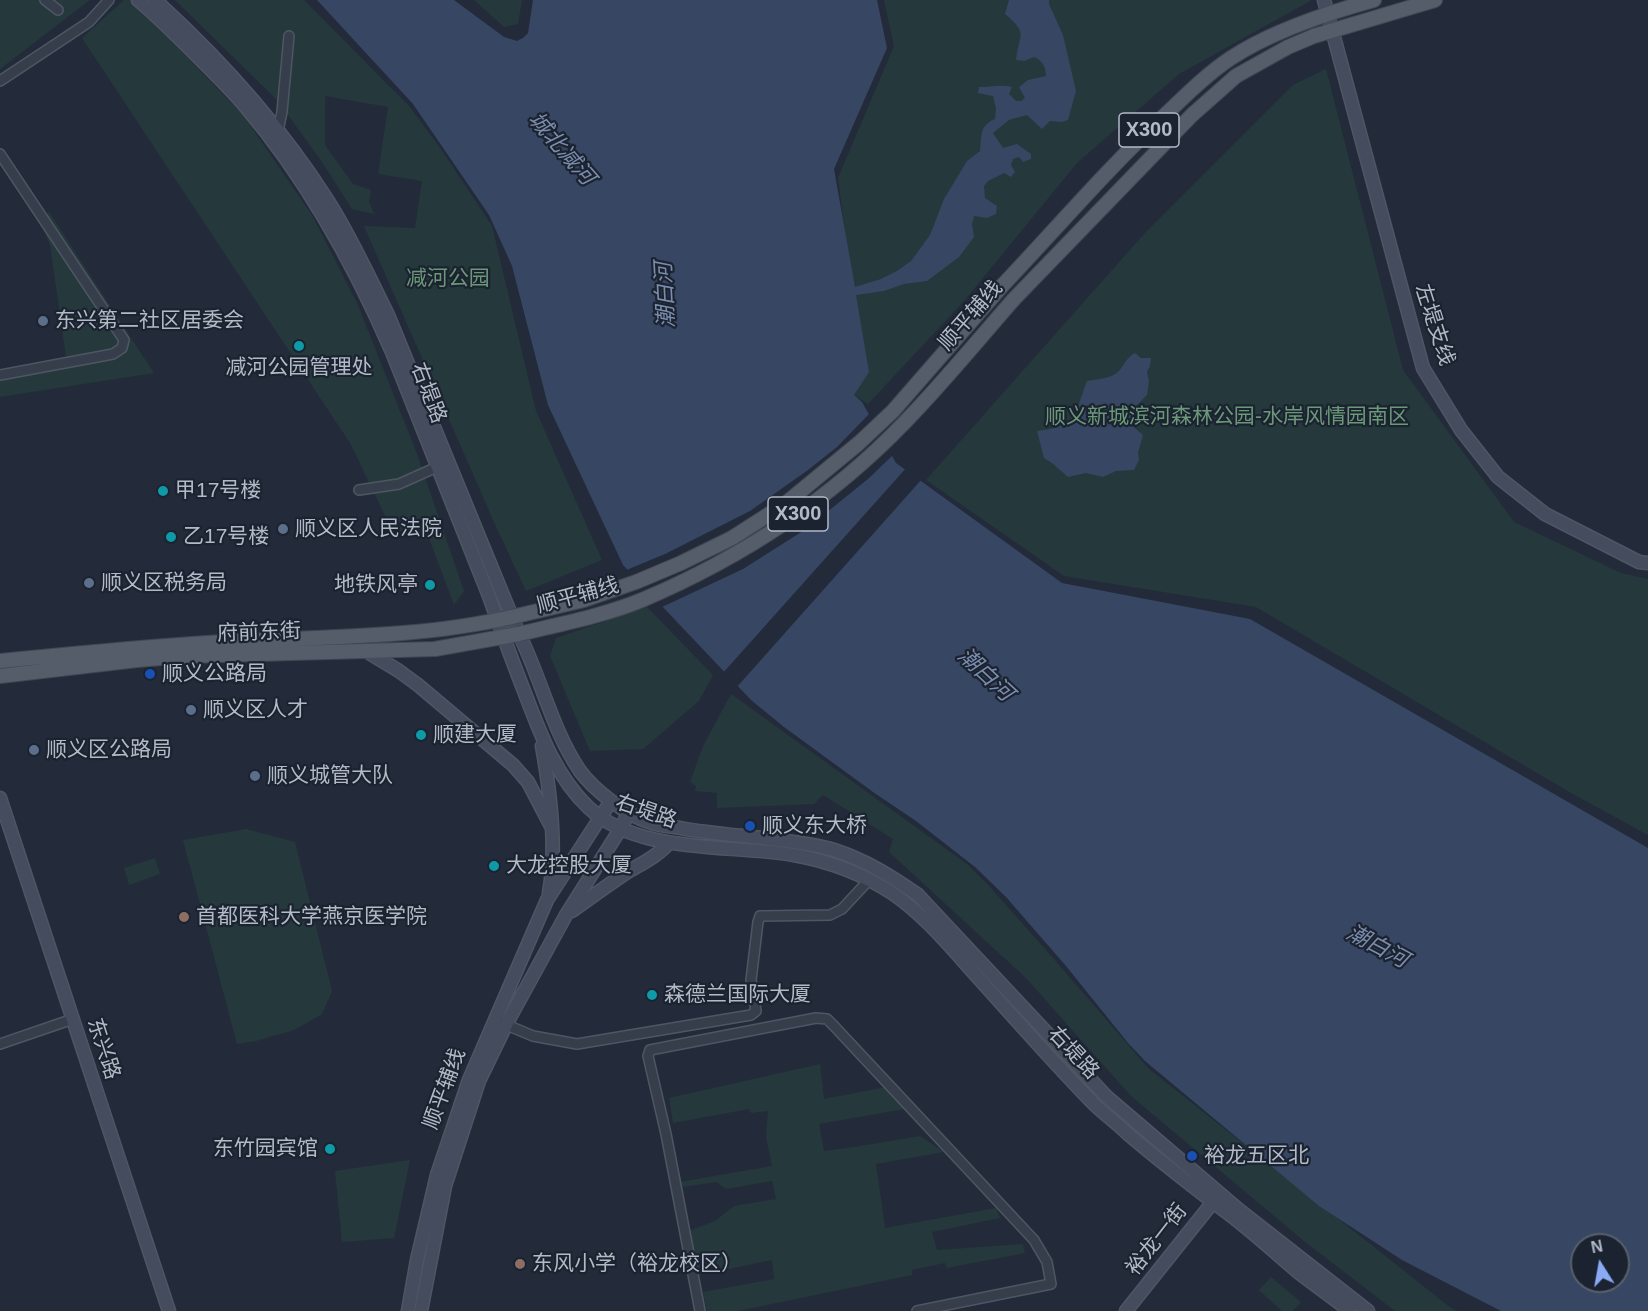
<!DOCTYPE html>
<meta charset="utf-8">
<style>
body{margin:0}
#map{position:relative;width:1648px;height:1311px;overflow:hidden;background:#232b3b;font-family:Helvetica,sans-serif}
canvas{display:block}
.north{position:absolute;left:1570px;top:1233px;width:60px;height:60px;box-sizing:border-box;background:#1c2330;border:2px solid #585f6c;border-radius:50%;rotate:349deg;font-size:16px;font-weight:700;line-height:24px;text-align:center;color:#b2b9c7}
.north::after{content:'';display:block;margin:auto;width:21px;height:27px;background:#89aaf5;clip-path:polygon(50% 0,100% 100%,50% 72%,0 100%)}
</style>
<div id="map">
<canvas width="1648" height="1311"></canvas>
<div class="north">N</div>
</div>
<script>
const ctx = document.querySelector('canvas').getContext('2d');
ctx.lineJoin = 'round';
function fillPath(path, color) {
  ctx.fillStyle = color;
  ctx.fill(path, 'evenodd');
}
function strokePath(path, color, width, dash) {
  ctx.strokeStyle = color;
  ctx.lineWidth = width;
  ctx.lineCap = dash ? 'butt' : 'round';
  ctx.setLineDash(dash || []);
  ctx.stroke(path);
}
function label(font, color, halo, rows, align = 'center') {
  ctx.font = font + ' Helvetica,"Noto Sans SC",sans-serif';
  ctx.lineWidth = 4.5;
  ctx.setLineDash([]);
  ctx.textBaseline = 'middle';
  ctx.strokeStyle = halo;
  ctx.fillStyle = color;
  for (const [text, x, y, turn = 0] of rows) {
    ctx.save();
    ctx.translate(x, y);
    ctx.rotate((+turn || 0) * Math.PI / 180);
    ctx.textAlign = isNaN(turn) ? turn : align;
    if (halo) ctx.strokeText(text, 0, 0);
    ctx.fillText(text, 0, 0);
    ctx.restore();
  }
}
const green = new Path2D(`
 M0,0H90L0,69Z
 M124,0H130L150,19L243,115L312,215L357,303L416,451L464,591L454,605L423,522L394,534L350,443L82,38Z
 M175,0H304L409,106L441,149L492,226L536,411L602,560L526,591L494,522L364,226L415,228L422,181L378,174L388,107L325,96V145L353,184L371,190L369,202L374,214L352,209L322,162L278,101Z
 M474,0H522L518,24L504,27Z
 M884,0H1310V1L1179,74L1077,163L964,301L868,404L854,395L850,270L838,178L894,46Z
 M1326,69L1403,370L1514,522L1621,573L1648,579V835L1571,793L1256,607L1064,576L926,480L1144,234L1293,85Z
 M49,212L154,373L0,397V369L66,357L50,245L39,219Z
 M647,607L713,675L699,701L643,749L590,751L550,656L556,638Z
 M731,694L967,864L990,887L1046,950L1149,1069L1451,1308L1457,1311H1395L1304,1241L1131,1096L1025,977L889,852L893,839L823,795L814,804L717,808V793L695,791L696,786L690,782L703,746Z
 M246,829L295,842L332,991L322,1014L294,1030L256,1041L237,1044L183,840Z
 M155,858L160,874L129,885L124,868Z
 M820,1064L824,1099L886,1087L905,1109L819,1124L824,1151L854,1147L920,1136L944,1152L876,1164L885,1228L996,1208L1000,1218L932,1232L937,1250L1023,1244L1025,1253L947,1268L945,1263L912,1270V1275L738,1311H707L703,1292L774,1279L772,1260L699,1275L689,1231L715,1221L734,1206L776,1199L772,1181L726,1189L716,1182L683,1187L679,1182L772,1166L766,1137L768,1111L751,1113L749,1109L673,1123L669,1098Z
 M410,1160L394,1238L342,1242L335,1171Z
 M1271,1277L1301,1302L1293,1311H1282L1259,1290Z`);
const water = new Path2D(`
 M317,0H454L504,37L517,41L523,38L528,33L533,0H877L887,48L834,169L855,287L881,279L897,271L911,261L930,235L944,199L967,161L980,151C982,135 979,126 995,119L996,109L993,96L978,93L979,87C990,87 1001,84 1012,87L1009,94L1016,101H1021L1025,98L1019,87L1028,80L1046,76C1046,67 1042,60 1034,57L1024,61L1016,60C1019,34 1029,34 1005,14L1009,0H1049V4L1063,35L1076,91L1068,120L1062,122L1050,121L1042,129L1027,115L1009,120L993,133L1003,148L1017,144L1031,154V159L1023,162L1019,157L1013,159L1011,165L1015,172L1011,177L1004,173L988,181L984,186L985,198L997,206L996,214L987,218L974,216L972,224L974,237L959,257L927,281L904,284L884,291L856,295L869,372L854,395L862,402L896,463L1062,583L1250,619L1648,848V1311H1501L1402,1260L1319,1206L1145,1061L1128,1043L1066,966L1006,897L975,867L916,821L873,792L784,727L751,700L623,565L548,405L512,266L489,215L413,104ZM1582,1245H1618V1281H1582Z
 M1135,353L1141,358H1151L1150,366L1147,372L1149,381L1147,395L1133,409L1129,423L1143,435L1138,453L1139,460L1134,470L1116,471L1103,477L1086,473L1068,477L1052,463L1044,458L1037,431C1078,426 1074,415 1087,381C1097,379 1111,379 1119,371C1124,365 1127,357 1135,353Z`);
const pier = new Path2D(`
 M871,412L894,454L868,479L806,529L743,569L660,608L624,571L665,554L750,511L808,470L837,447Z
 M907,467L922,479L736,688L722,674Z`);
const street = new Path2D(`
 M45,0L58,10
 M0,81L89,22L109,0
 M278,131L282,112L289,36
 M0,154L124,340L122,348L113,354L0,375
 M359,490L399,484L437,467
 M502,1023L533,1036L577,1044L751,1015L756,1011L751,980L758,922L760,916L830,915L842,909L869,880
 M0,1044L73,1019
 M700,1311L666,1134L648,1056L650,1050L816,1018L827,1019L834,1026L1034,1240L1047,1262L1051,1284L917,1311`);
const secondary = new Path2D(`
 M138,0C155,14 172,31 188,47C207,66 227,85 245,106C307,179 354,264 392,352L489,596C501,630 513,663 526,696C541,736 557,778 589,808C639,855 731,844 794,855C828,861 863,874 892,893C923,914 948,944 973,972C1012,1015 1051,1060 1093,1103C1104,1114 1117,1123 1128,1134C1160,1161 1192,1186 1225,1211C1251,1230 1274,1252 1298,1272C1315,1285 1333,1298 1350,1311
 M155,0C220,59 281,127 328,201C351,237 369,277 388,315L519,634C541,678 552,730 580,771C594,790 626,815 649,822C658,826 670,826 680,828C707,833 734,835 762,838C785,841 811,843 834,850C865,860 891,876 918,895L1107,1097L1239,1210L1368,1311
 M1324,0L1423,368L1461,430L1498,477L1545,514L1639,562L1648,563
 M366,651L399,671L418,685L513,765L528,782L551,826
 M542,746C550,790 557,849 549,893
 M0,798L169,1311
 M572,911C590,898 608,885 626,873C641,864 658,856 669,843
 M408,1311L417,1260L437,1175L469,1080L547,900L611,801
 M421,1311L445,1186L479,1081L508,1021L566,915L621,828L629,812
 M1126,1311L1217,1197`);
const primary = new Path2D(`
 M1002,286C1056,229 1108,168 1165,115C1186,95 1207,74 1231,58C1272,31 1327,13 1374,0
 M1014,299L1192,115L1236,76L1288,47L1314,36L1435,0
 M0,661C80,653 160,645 240,641C331,637 424,637 512,617
 M0,676L137,660L185,656L435,649L519,634`);
const primaryBridge = new Path2D(`
 M512,617L584,600L636,582L681,563L732,538L785,504L859,443L893,411L1002,286
 M519,634C560,624 603,616 642,600C741,558 831,499 905,422C943,383 978,340 1014,299`);
const markers = [
 [43,321,6,"#5c6f8a"],
 [299,346,6,"#0f9aa8"],
 [163,491,6,"#0f9aa8"],
 [283,529,6,"#5c6f8a"],
 [171,537,6,"#0f9aa8"],
 [89,583,6,"#5c6f8a"],
 [430,585,6,"#0f9aa8"],
 [150,674,6,"#1a4fb4"],
 [191,710,6,"#5c6f8a"],
 [421,735,6,"#0f9aa8"],
 [34,750,6,"#5c6f8a"],
 [255,776,6,"#5c6f8a"],
 [750,826,6,"#1a4fb4"],
 [494,866,6,"#0f9aa8"],
 [184,917,6,"#8d6e63"],
 [652,995,6,"#0f9aa8"],
 [330,1149,6,"#0f9aa8"],
 [1192,1156,6,"#1a4fb4"],
 [520,1264,6,"#8d6e63"]
];
const shields = [
 [1149,130,60],
 [798,514,60]
];
const shieldNames = [
 ["X300",1149,130],
 ["X300",798,514]
];
const parkNames = [
 ["减河公园",448,279],
 ["顺义新城滨河森林公园-水岸风情园南区",1227,417]
];
const streetNames = [
 ["顺平辅线",971,316,-49],
 ["左堤支线",1434,325,72],
 ["右堤路",428,393,69],
 ["顺平辅线",578,596,-15],
 ["府前东街",259,633,-2],
 ["右堤路",646,812,19],
 ["东兴路",103,1049,72],
 ["右堤路",1073,1053,47],
 ["顺平辅线",445,1089,-70],
 ["裕龙一街",1157,1240,-52]
];
const poiNames = [
 ["东兴第二社区居委会",55,321],
 ["减河公园管理处",299,368,"center"],
 ["甲17号楼",175,491],
 ["顺义区人民法院",295,529],
 ["乙17号楼",183,537],
 ["顺义区税务局",101,583],
 ["地铁风亭",418,585,"right"],
 ["顺义公路局",162,674],
 ["顺义区人才",203,710],
 ["顺建大厦",433,735],
 ["顺义区公路局",46,750],
 ["顺义城管大队",267,776],
 ["顺义东大桥",762,826],
 ["大龙控股大厦",506,866],
 ["首都医科大学燕京医学院",196,917],
 ["森德兰国际大厦",664,995],
 ["东竹园宾馆",318,1149,"right"],
 ["裕龙五区北",1204,1156],
 ["东风小学（裕龙校区）",532,1264]
];
const waterNames = [
 ["城北减河",561,149,49],
 ["潮白河",666,295,-93],
 ["潮白河",985,675,43],
 ["潮白河",1377,947,28]
];
fillPath(green, '#25383c');
fillPath(water, '#374662');
fillPath(pier, '#232b3b');
strokePath(street, '#4f5663', 12);
strokePath(secondary, '#4f5663', 15);
strokePath(primary, '#404754', 16);
strokePath(street, '#373e4b', 9);
strokePath(secondary, '#454c5e', 12);
strokePath(primary, '#555d6b', 14);
strokePath(primaryBridge, '#404754', 16, []);
strokePath(primaryBridge, '#555d6b', 14);
for (const [x, y, r, color] of markers) {
  const dot = new Path2D();
  dot.arc(x, y, r, 0, 2 * Math.PI);
  ctx.fillStyle = color;
  ctx.fill(dot);
  strokePath(dot, '#1c2330', 2);
}
for (const [x, y, w] of shields) {
  const box = new Path2D();
  box.roundRect(x - w / 2, y - 17, w, 34, 4.5);
  ctx.fillStyle = '#1c2330';
  ctx.fill(box);
  strokePath(box, '#b2b9c7', 1.5);
}
label('bold 20px', '#b2b9c7', null, shieldNames);
label('21px', '#6a9878', '#1c2330', parkNames);
label('21px', '#b2b9c7', '#1c2330', streetNames);
label('21px', '#b2b9c7', '#1c2330', poiNames, 'left');
label('italic 22px', '#7b8dae', '#1c2330', waterNames);
</script>
